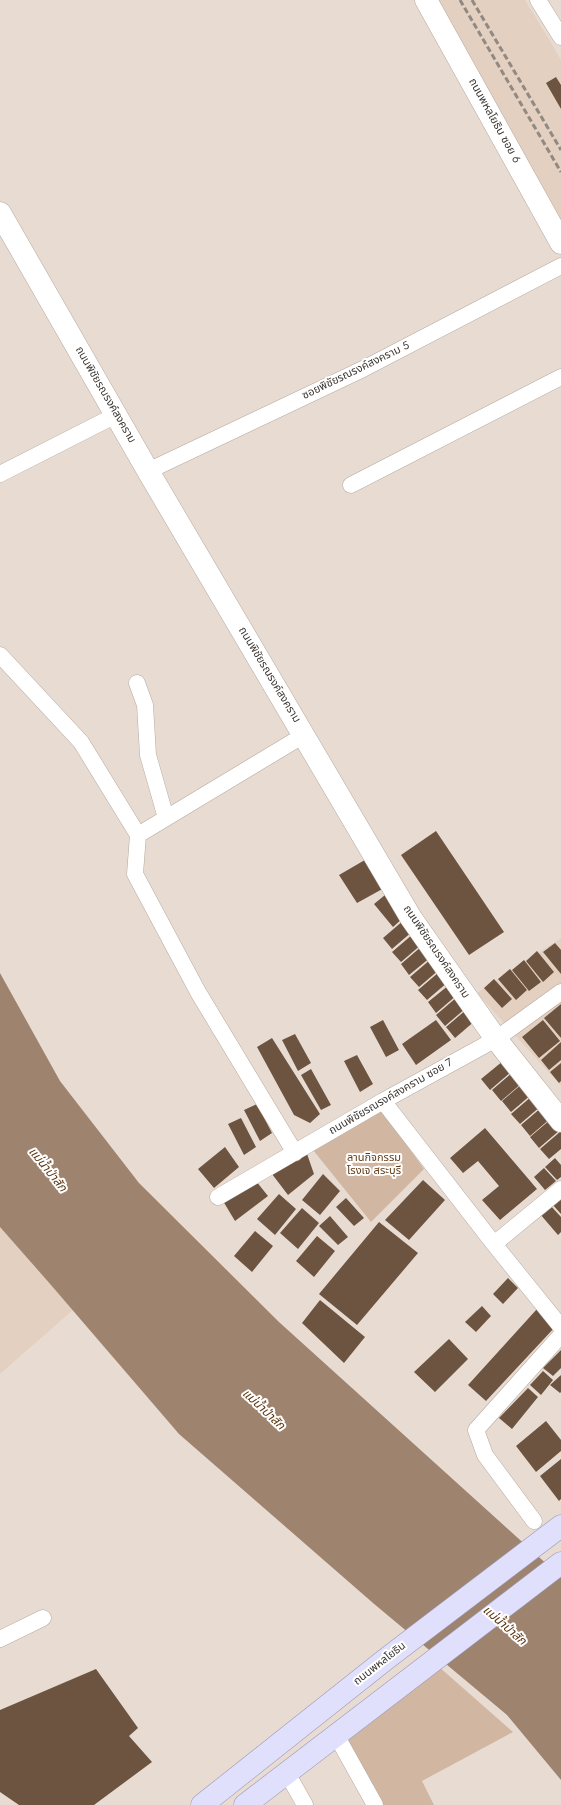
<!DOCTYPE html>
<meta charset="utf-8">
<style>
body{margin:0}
canvas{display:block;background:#e8dcd2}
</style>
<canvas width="561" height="1805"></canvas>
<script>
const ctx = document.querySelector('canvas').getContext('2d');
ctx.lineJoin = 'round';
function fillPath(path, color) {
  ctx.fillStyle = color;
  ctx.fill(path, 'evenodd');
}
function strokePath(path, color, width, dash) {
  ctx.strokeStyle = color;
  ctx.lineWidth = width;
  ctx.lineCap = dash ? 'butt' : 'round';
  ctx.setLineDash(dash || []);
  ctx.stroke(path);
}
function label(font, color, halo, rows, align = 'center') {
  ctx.font = font + ' Jost,"Noto Sans Thai",sans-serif';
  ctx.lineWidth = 4;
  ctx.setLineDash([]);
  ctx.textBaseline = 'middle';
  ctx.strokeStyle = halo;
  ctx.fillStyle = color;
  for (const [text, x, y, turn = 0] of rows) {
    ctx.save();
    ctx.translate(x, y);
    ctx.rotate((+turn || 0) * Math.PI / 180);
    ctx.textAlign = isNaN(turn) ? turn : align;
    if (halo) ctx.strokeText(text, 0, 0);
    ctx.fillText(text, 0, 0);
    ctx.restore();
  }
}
const built = new Path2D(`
 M414,0H525L549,39L561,60V245Z
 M561,938V1086L477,993Z
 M0,1227L73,1310L0,1374Z`);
const green = new Path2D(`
 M382,1111L424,1169L371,1222L313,1150Z
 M438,1666L513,1732L422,1781L434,1805H382L346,1739Z`);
const water = new Path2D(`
 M0,973L60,1081L139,1183L279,1322L561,1577V1780L507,1715L373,1603L179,1434L51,1285L0,1227Z`);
const building = new Path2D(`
 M556,77L561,85V109L546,83Z
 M436,831L504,932L469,955L401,855Z
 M370,857L386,887L357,903L339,875Z
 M385,895L403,918L393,927L374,904Z
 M404,920L413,931L392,949L383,938Z
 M413,934L422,944L401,962L392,952Z
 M555,943L561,950V974L543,952Z
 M422,946L431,957L409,975L401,964Z
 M537,951L554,972L543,982L526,961Z
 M431,959L440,969L419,987L410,977Z
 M524,960L541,982L529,991L512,970Z
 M510,969L527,990L516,1000L498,979Z
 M439,972L448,982L427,1000L418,990Z
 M494,979L512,999L502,1008L484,988Z
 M449,985L457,995L436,1013L428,1002Z
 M457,997L466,1008L445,1026L436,1015Z
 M561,1004V1038L544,1018Z
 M467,1009L476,1020L455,1038L446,1027Z
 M383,1020L399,1050L386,1057L370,1027Z
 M436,1020L451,1040L416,1065L402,1044Z
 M543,1020L560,1041L539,1058L522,1037Z
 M295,1034L311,1063L298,1071L282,1040Z
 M272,1038L320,1114L310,1123L294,1115L257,1047Z
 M561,1042V1060L549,1070L541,1060Z
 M357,1055L373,1084L360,1092L344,1061Z
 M503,1061L511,1072L490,1090L481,1079Z
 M561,1063V1081L559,1083L550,1072Z
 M311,1069L331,1105L321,1110L301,1075Z
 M513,1072L522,1083L501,1101L492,1090Z
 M523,1083L532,1094L511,1112L502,1101Z
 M532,1096L541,1106L520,1124L511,1114Z
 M257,1104L272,1133L260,1141L244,1110Z
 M542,1107L551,1118L530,1136L521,1125Z
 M241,1118L256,1147L244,1155L228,1124Z
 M551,1119L560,1130L539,1148L530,1137Z
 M485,1128L537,1189L500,1220L482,1200L499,1186L478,1161L463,1173L450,1158Z
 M561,1131V1149L549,1159L540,1149Z
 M225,1147L239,1167L214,1188L198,1169Z
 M306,1151L314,1174L288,1195L272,1174Z
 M555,1158L561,1165V1177L557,1180L545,1167Z
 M544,1168L556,1181L545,1190L534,1177Z
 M323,1174L340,1191L320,1215L302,1200Z
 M423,1180L445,1200L409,1240L385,1220Z
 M256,1181L268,1196L235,1221L223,1201Z
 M279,1194L296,1209L275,1235L257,1219Z
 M561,1196V1214L552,1204Z
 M346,1198L364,1218L354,1226L336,1207Z
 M550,1205L561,1217V1232L558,1235L540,1214Z
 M302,1208L319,1223L298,1249L280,1233Z
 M330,1216L348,1237L338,1245L319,1226Z
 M379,1222L418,1253L357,1325L319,1294Z
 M255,1231L273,1246L252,1272L234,1256Z
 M317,1236L335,1251L314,1277L296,1261Z
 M508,1278L518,1288L503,1304L493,1294Z
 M320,1300L365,1337L344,1363L302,1323Z
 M482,1306L491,1316L476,1332L465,1322Z
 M537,1309L556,1326L486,1401L468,1385Z
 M449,1339L468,1359L435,1392L414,1372Z
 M561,1350V1368L553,1376L543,1368Z
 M543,1371L553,1380L541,1395L530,1385Z
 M561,1375V1392L560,1393L550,1385Z
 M528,1388L538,1397L512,1429L499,1418Z
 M546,1421L561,1440V1451L536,1472L516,1446Z
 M561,1459V1499L559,1501L540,1476Z
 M96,1669L138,1728L129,1736L152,1762L94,1805H19L0,1792V1710Z`);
const street = new Path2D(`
 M538,0L561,37
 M148,471L363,369L561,266
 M0,474L116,415
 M351,485L561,377
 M0,655L81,742L138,835
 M137,683L145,705L148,755L166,818
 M383,1101L494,1244L561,1327
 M295,1153L198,992L135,874L138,835L304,735
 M218,1197L383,1101L496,1039L561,992
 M494,1244L561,1189
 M534,1521L485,1455L476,1430L561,1335
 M0,1639L43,1618
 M336,1735L375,1805
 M287,1773L305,1805`);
const secondary = new Path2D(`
 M426,0L561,243
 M0,213L148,471L411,918L496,1039L561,1121`);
const primary = new Path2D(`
 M202,1805L386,1659L561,1526
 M245,1805L561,1563`);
const rail = new Path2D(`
 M460,0L561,172
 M472,0L561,150`);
const streetNames = [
 ["ถนนพหลโยธิน ซอย 6",494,121,61],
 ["ซอยพิชัยรณรงค์สงคราม 5",356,371,-26],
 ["ถนนพิชัยรณรงค์สงคราม",105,395,60],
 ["ถนนพิชัยรณรงค์สงคราม",269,675,59],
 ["ถนนพิชัยรณรงค์สงคราม",436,952,56],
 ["ถนนพิชัยรณรงค์สงคราม ซอย 7",391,1097,-30],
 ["ถนนพหลโยธิน",380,1664,-38]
];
const parkNames = [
 ["ลานกิจกรรม",374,1158],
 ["โรงเจ สระบุรี",374,1171]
];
const waterNames = [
 ["แม่น้ำป่าสัก",47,1170,51],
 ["แม่น้ำป่าสัก",263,1410,43],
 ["แม่น้ำป่าสัก",504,1626,41]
];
fillPath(built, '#e3d0c1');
fillPath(green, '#d1b7a2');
fillPath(water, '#9e846f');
fillPath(building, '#6c5440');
strokePath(street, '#b5a99f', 17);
strokePath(secondary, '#b5a99f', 23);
strokePath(primary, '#9998b6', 23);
strokePath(street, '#fff', 16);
strokePath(secondary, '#fff', 22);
strokePath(primary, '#e0e0fd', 22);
strokePath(rail, '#918982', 3, [6, 3]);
label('11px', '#3d3834', '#fff', streetNames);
label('11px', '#623b16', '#fff', parkNames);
label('italic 12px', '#5d3610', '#fff', waterNames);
</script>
